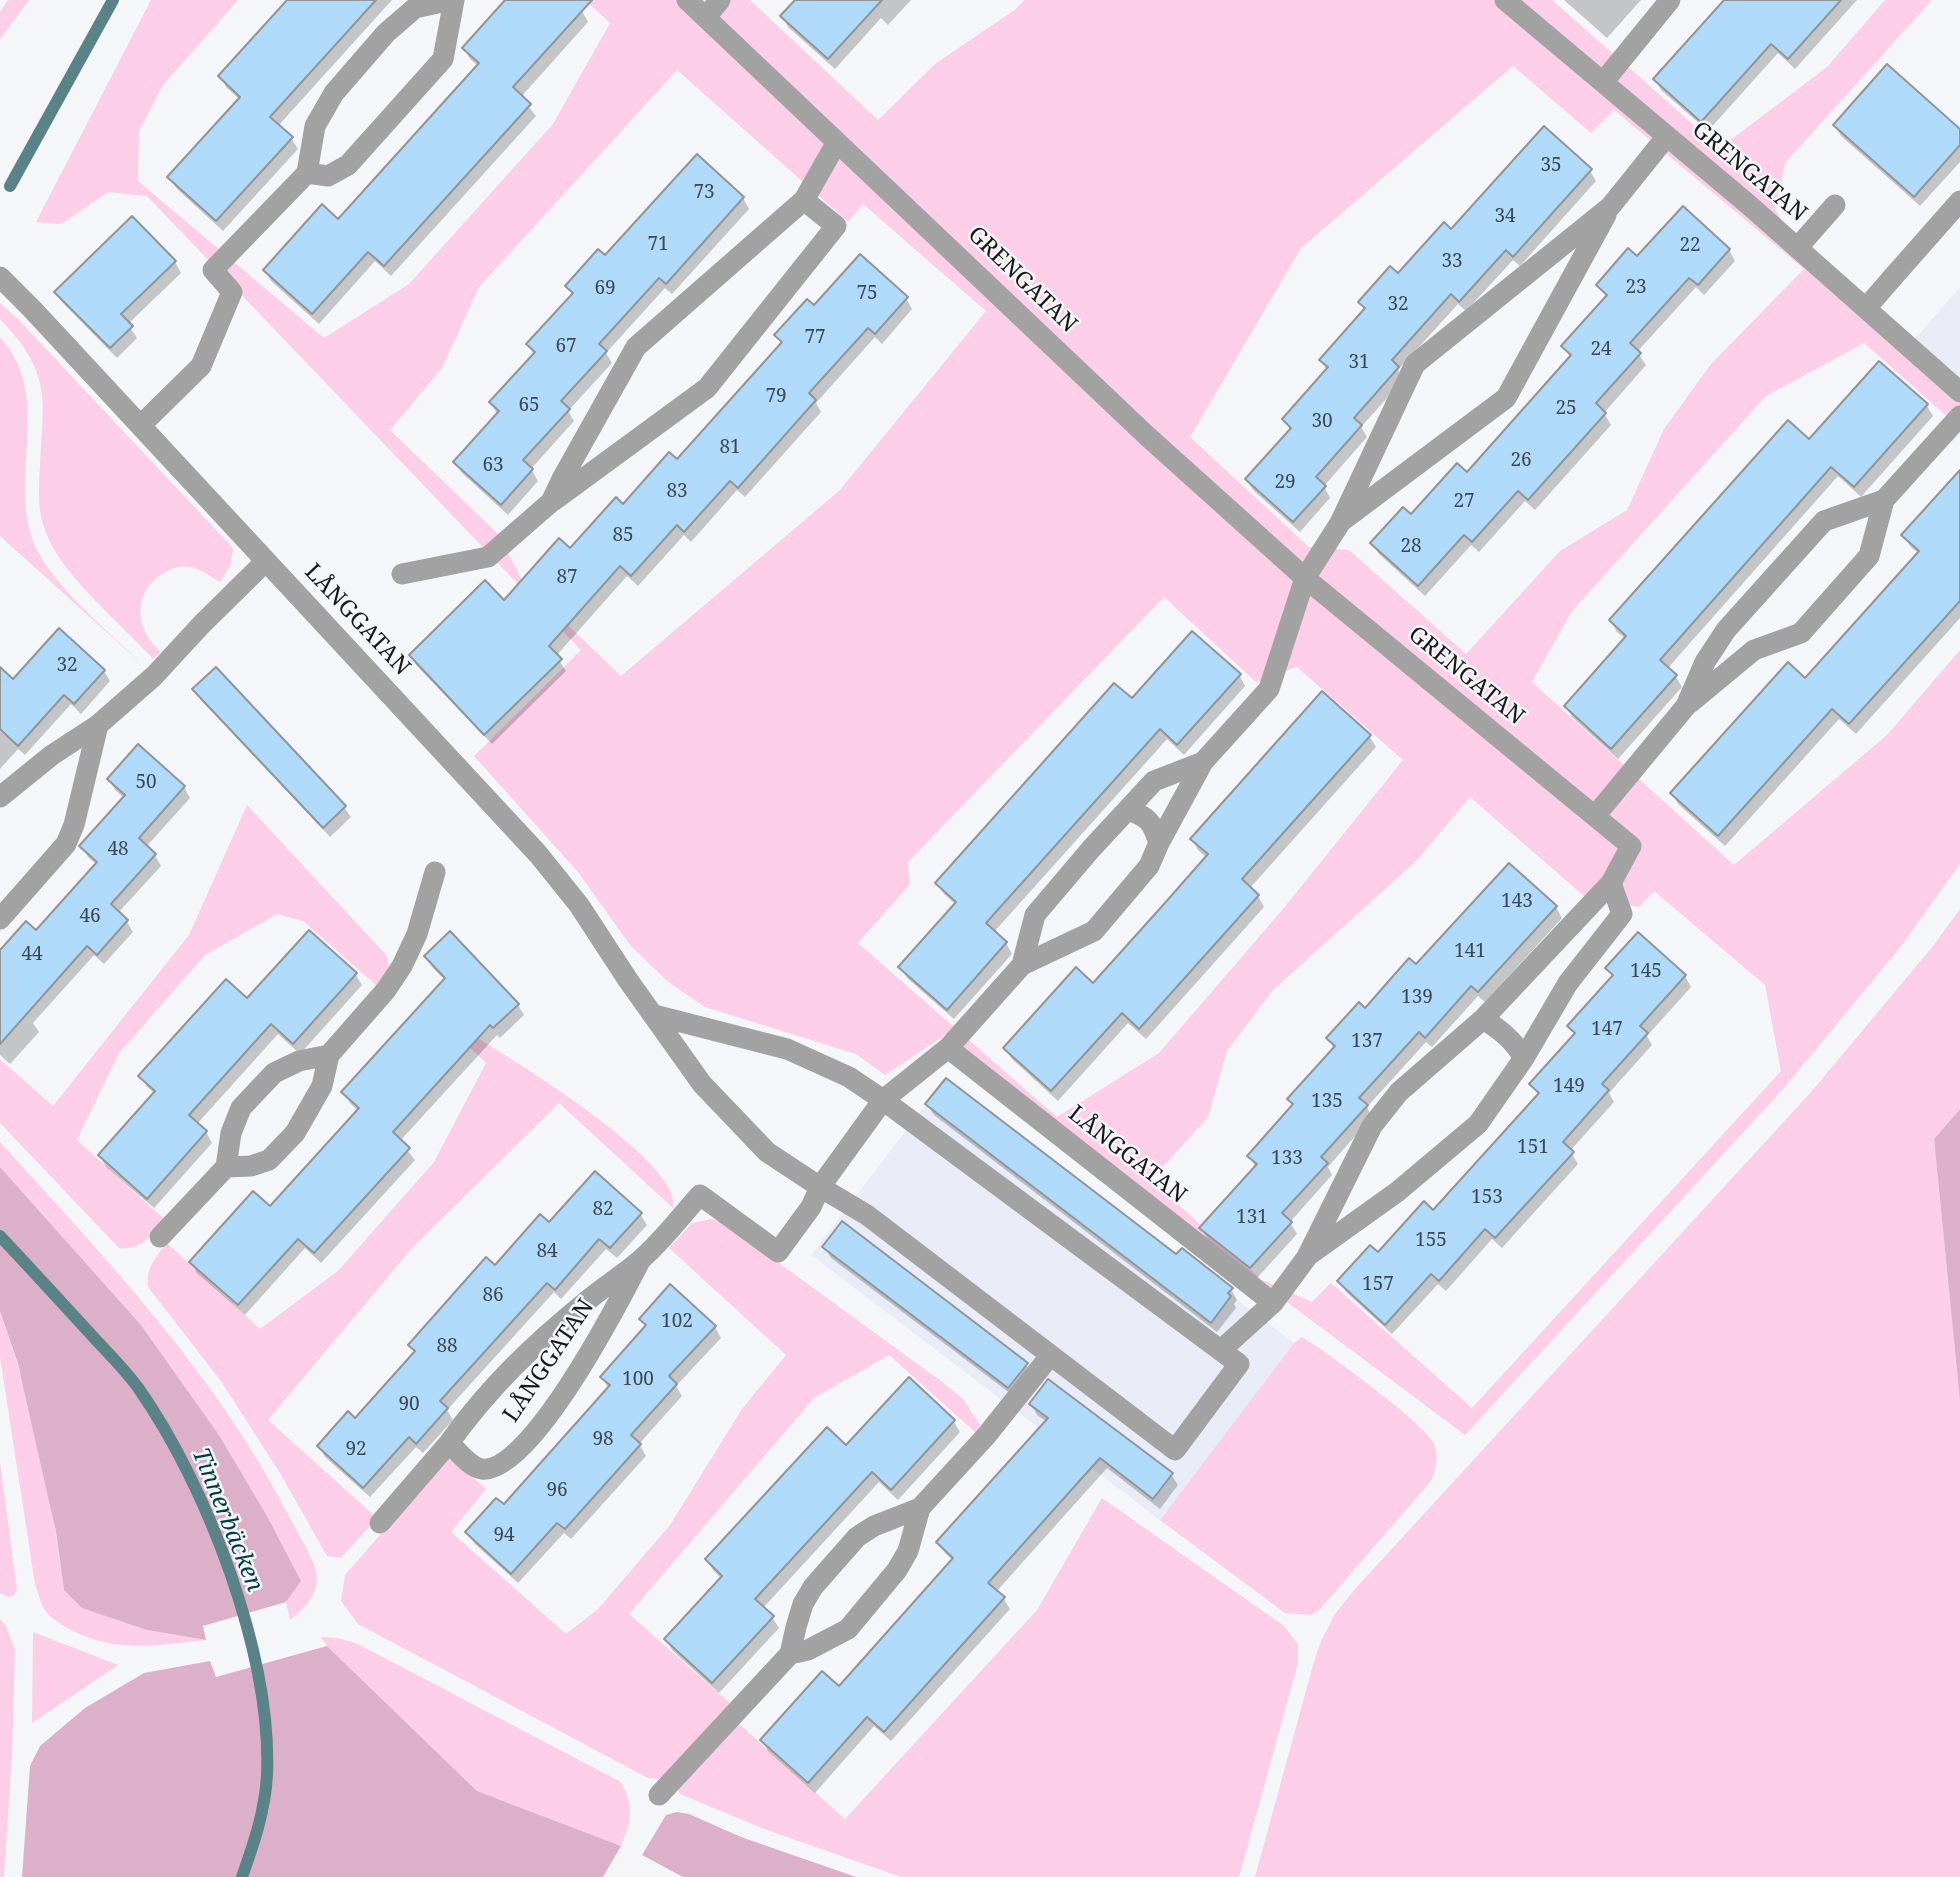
<!DOCTYPE html>
<meta charset="utf-8">
<style>
body{margin:0}
canvas{display:block;background:#f5f6f9}
</style>
<canvas width="1960" height="1877"></canvas>
<script>
const ctx = document.querySelector('canvas').getContext('2d');
ctx.lineJoin = 'round';
function fillPath(path, color) {
  ctx.fillStyle = color;
  ctx.fill(path, 'evenodd');
}
function strokePath(path, color, width, dash) {
  ctx.strokeStyle = color;
  ctx.lineWidth = width;
  ctx.lineCap = dash ? 'butt' : 'round';
  ctx.setLineDash(dash || []);
  ctx.stroke(path);
}
function label(font, color, halo, rows, align = 'center') {
  ctx.font = font + ' "Noto Serif",serif';
  ctx.lineWidth = 5;
  ctx.setLineDash([]);
  ctx.textBaseline = 'middle';
  ctx.strokeStyle = halo;
  ctx.fillStyle = color;
  for (const [text, x, y, turn = 0] of rows) {
    ctx.save();
    ctx.translate(x, y);
    ctx.rotate((+turn || 0) * Math.PI / 180);
    ctx.textAlign = isNaN(turn) ? turn : align;
    if (halo) ctx.strokeText(text, 0, 0);
    ctx.fillText(text, 0, 0);
    ctx.restore();
  }
}
const built = new Path2D(`
 M1960,287V382L1915,339Z
 M946,1078L1294,1343L1160,1520L811,1255Z`);
const green = new Path2D(`
 M8,0H29L0,39V12Z
 M151,0H238L163,85L139,131L138,181L324,338L409,284L553,124L610,23L585,0H750L878,120L935,64L1016,9L1024,0H1552L1720,148L1827,67L1885,0H1932L1785,163L1775,209L1809,269L1960,400V428L1864,343L1766,396L1572,611L1532,682L1734,865L1887,735L1960,650V864L1898,950L1784,1088L1465,1435L1236,1264L945,1035L885,1075L856,1054L705,1007L668,982L630,945L578,872L474,756L581,650L147,196L108,192L61,224L36,222ZM1513,66L1591,133L1614,110L1804,269L1711,364L1664,429L1627,510L1560,551L1466,654L1349,550L1309,547L1190,437L1301,248ZM677,70L848,222L863,204L986,311L840,490L621,676L523,582L498,534L390,430L442,368L479,287ZM1164,597L1256,682L1297,667L1403,760L1283,909L1159,1053L1057,1117L858,943L910,884L908,862ZM1470,797L1584,896L1639,907L1654,891L1765,985L1781,1071L1472,1408L1331,1283L1312,1302L1262,1280L1151,1180L1208,1117L1227,1051L1272,991L1416,861Z
 M0,303L18,319L233,548L231,564L220,582C211,577 201,569 190,567C178,565 169,569 159,576C131,596 137,632 161,652L153,659C119,621 56,572 43,524C37,504 39,486 40,466C44,397 51,372 0,319Z
 M0,337C52,394 11,469 31,535C44,580 109,631 142,664L0,536Z
 M247,805L387,956L389,967L378,987L303,921L277,914L205,955L119,1053L77,1140L164,1219C150,1236 143,1250 119,1248L0,1123V1059L53,1106L189,935Z
 M1960,909V1109L1934,1139L1960,1401V1877H1255L1313,1665L1321,1641L1335,1614L1355,1589L1812,1091L1933,946Z
 M464,1030C501,1052 687,1164 673,1208L559,1103L412,1248L268,1420L377,1518L341,1558L327,1556L280,1473L221,1381L148,1287C146,1268 155,1258 167,1243L260,1329L338,1271L434,1162L486,1063L458,1036Z
 M0,1142C107,1260 218,1376 291,1520C298,1534 316,1561 317,1577C317,1597 304,1608 290,1620L286,1602L300,1580L267,1516L219,1435L141,1325L0,1167Z
 M712,1219L724,1223L941,1381L963,1399L980,1425L976,1433L889,1355L814,1398L629,1614L733,1706L667,1776L658,1779L648,1778L358,1624L341,1601L345,1575L449,1456L486,1489L451,1532L566,1634L598,1609L670,1525L742,1409L786,1355L669,1248L692,1223Z
 M0,1311C31,1401 52,1496 64,1590L147,1630L206,1640C156,1645 116,1654 69,1629C60,1624 50,1618 44,1609C40,1602 38,1592 35,1584L0,1357Z
 M1302,1337L1318,1347C1340,1363 1426,1425 1434,1444C1439,1456 1436,1470 1431,1481L1320,1609L1311,1615L1285,1613L1160,1520L1294,1343Z
 M0,1462L17,1590L13,1596L8,1597L0,1593Z
 M1102,1498L1284,1626L1298,1644V1663L1239,1877H901L764,1829L680,1794L678,1789L737,1722L845,1819L1037,1610Z
 M0,1619L6,1626L15,1650L12,1755L4,1877H0Z
 M33,1632L118,1665L32,1723Z
 M321,1637L337,1638L356,1643L621,1782C635,1808 631,1821 621,1846L477,1791L327,1646Z`);
const forest = new Path2D(`
 M1960,1109V1401L1934,1139Z
 M0,1167L141,1325L219,1435L267,1516L301,1581L286,1602L203,1626L206,1640L147,1630L82,1608L64,1590L56,1532L18,1364L0,1311Z
 M327,1646L477,1791L621,1846L603,1877H22L30,1766L40,1746L85,1708L144,1673L210,1661L216,1677Z
 M677,1812L689,1814L741,1837L856,1877H683L642,1855L666,1815Z`);
const shadow = new Path2D(`
 M289,0H392L278,126L291,138L298,149L223,231L176,188L170,178L240,100L226,87L220,76Z
 M507,0H569L582,11L588,22L521,97L536,116L391,276L375,261L319,324L271,281L265,270L338,221L478,66L470,59L464,48Z
 M797,0H911L888,25L881,18L835,69L788,27L782,16Z
 M1564,0H1641L1607,38Z
 M1726,0H1857L1795,69L1778,53L1708,131L1661,90L1655,79Z
 M1835,125L1960,131V162L1920,206L1841,136Z
 M1590,171L1596,181L1520,266L1513,260L1466,311L1458,304L1398,370L1404,379L1361,427L1367,437L1324,486L1330,498L1300,532L1253,490L1247,480L1290,430L1284,419L1327,371L1321,360L1365,311L1360,302L1398,276L1451,231Z
 M743,198L749,209L672,294L665,288L606,353L612,363L568,411L574,421L531,469L538,481L508,515L462,473L455,462L497,414L491,403L534,355L528,344L573,295L567,286L605,258Z
 M1729,250L1735,261L1704,295L1696,287L1637,352L1646,365L1604,413L1611,425L1535,510L1525,501L1479,552L1471,545L1425,596L1379,554L1372,543L1468,474L1571,358L1563,346L1607,298L1598,285L1638,259Z
 M175,262L181,273L128,324L137,338L117,358L63,303L57,292Z
 M906,298L912,309L882,344L875,337L816,403L821,412L745,497L737,490L691,542L684,535L638,586L627,576L556,656L566,671L492,744L417,666L411,656L504,602L677,462L782,344L776,335L814,307Z
 M1927,406L1933,416L1861,497L1838,476L1667,669L1676,677L1682,687L1618,759L1572,717L1566,706L1626,639L1617,632L1611,621L1809,441Z
 M1960,473V618L1856,734L1839,719L1725,846L1678,804L1672,793L1805,680L1919,554L1910,546L1904,535Z
 M104,671L110,681L81,714L71,704L25,755L18,749L0,769V676L13,681Z
 M1239,675L1245,686L1184,755L1167,739L994,932L1006,943L1012,954L954,1019L907,978L901,967L956,905L944,894L937,884L1132,701Z
 M195,689L344,807L351,817L330,837L201,700Z
 M1323,694L1370,737L1376,747L1250,888L1258,896L1264,907L1146,1039L1128,1023L1058,1101L1012,1059L1005,1048L1093,985L1207,858L1198,850L1192,839Z
 M109,779L184,787L190,798L146,847L155,855L161,866L118,913L127,922L133,932L104,964L94,955L33,1023L39,1032L10,1064L0,1055V953L36,932L97,865L88,857L82,846L124,798L115,790Z
 M1556,907L1562,918L1485,1002L1478,996L1432,1047L1426,1042L1367,1107L1372,1117L1328,1167L1332,1175L1290,1222L1297,1234L1257,1278L1208,1239L1201,1229L1256,1168L1249,1156L1294,1107L1289,1099L1334,1049L1328,1038L1416,967Z
 M309,932L356,975L362,985L300,1054L278,1034L197,1124L206,1132L212,1143L154,1208L106,1167L100,1156L155,1094L147,1087L141,1076L247,1001Z
 M1638,934L1685,976L1691,987L1647,1036L1652,1045L1609,1093L1614,1102L1570,1151L1578,1164L1502,1248L1492,1239L1446,1291L1438,1284L1392,1334L1346,1292L1340,1282L1433,1212L1539,1096L1531,1084L1575,1035L1570,1026L1613,978L1607,969Z
 M426,956L518,1005L524,1015L500,1038L497,1035L400,1141L415,1160L321,1263L305,1248L245,1315L197,1273L191,1262L270,1208L358,1111L350,1103L344,1093L445,980L432,967Z
 M928,1105L1231,1289L1237,1300L1234,1304L1236,1308L1217,1332L934,1115Z
 M640,1214L647,1225L617,1258L606,1249L561,1299L554,1292L447,1410L453,1420L423,1453L416,1447L370,1497L325,1457L319,1446L355,1420L415,1353L410,1345L495,1268L550,1225Z
 M825,1247L1026,1364L1032,1375L1015,1397L831,1258Z
 M641,1319L715,1327L721,1338L676,1386L682,1396L639,1444L646,1456L571,1539L564,1533L518,1583L474,1543L467,1533L504,1507L608,1388L602,1377L646,1328Z
 M909,1380L954,1422L960,1432L898,1500L879,1482L763,1608L772,1617L779,1628L719,1693L672,1650L666,1639L722,1579L713,1570L707,1560L846,1447Z
 M1031,1404L1171,1474L1178,1485L1160,1509L1107,1468L996,1592L1003,1598L1010,1609L891,1741L874,1726L815,1793L768,1751L762,1740L839,1689L953,1561L945,1553L938,1543L1047,1422L1037,1415Z`);
const stream = new Path2D(`
 M10,186L113,0
 M0,1236C33,1271 65,1306 97,1341C111,1356 127,1372 139,1389C207,1486 272,1655 267,1775C265,1811 254,1843 242,1877`);
const building = new Path2D(`
 M287,0H376L270,117L293,137L216,221L167,177L240,97L218,76Z
 M505,0H592L513,87L531,104L384,266L368,252L312,314L263,270L322,204L338,219L479,63L462,48Z
 M795,0H882L828,59L780,16Z
 M1724,0H1841L1788,59L1771,44L1701,122L1653,79Z
 M1887,64L1960,129V145L1914,197L1833,125Z
 M1544,126L1592,169L1513,257L1506,250L1459,302L1451,294L1392,360L1399,367L1354,418L1362,425L1316,477L1326,486L1293,522L1245,479L1291,428L1282,419L1328,367L1319,360L1365,308L1358,302L1390,266L1398,273L1444,222L1451,229Z
 M697,154L744,197L666,284L659,278L599,344L607,351L561,401L570,409L523,460L533,469L501,505L453,462L499,411L489,402L535,352L526,344L573,293L565,286L598,249L605,255Z
 M1683,206L1730,249L1698,285L1689,278L1630,343L1641,353L1596,403L1606,413L1528,500L1518,491L1472,542L1464,535L1418,586L1370,543L1403,507L1411,514L1457,463L1467,472L1571,355L1561,346L1607,295L1596,285L1628,248L1637,256Z
 M132,216L176,261L121,314L133,326L110,348L54,292Z
 M860,254L908,297L875,334L868,328L809,393L816,400L738,488L730,481L684,532L677,525L631,576L620,566L549,646L562,659L484,735L409,655L485,580L504,600L559,538L570,548L616,497L623,504L669,452L677,459L782,342L774,335L807,299L814,305Z
 M1879,361L1928,404L1854,487L1831,467L1660,660L1677,675L1611,749L1564,706L1626,636L1609,620L1788,420L1809,439Z
 M1960,470V601L1849,724L1832,709L1718,836L1670,793L1788,662L1805,678L1919,551L1901,535Z
 M59,628L105,670L74,704L64,695L18,746L0,729V667L13,679Z
 M1192,631L1241,674L1177,745L1160,729L986,923L1007,942L947,1010L898,967L956,902L935,883L1114,683L1132,698Z
 M216,667L346,806L323,828L192,689Z
 M1322,691L1371,735L1242,879L1259,895L1139,1029L1122,1013L1051,1091L1003,1048L1076,967L1093,983L1164,904L1208,854L1190,839Z
 M138,744L185,786L139,838L156,854L111,904L128,920L97,955L87,946L0,1044V950L26,921L36,930L97,862L79,846L125,795L107,779Z
 M1509,863L1557,906L1478,992L1471,986L1425,1038L1419,1032L1359,1098L1368,1105L1321,1157L1328,1163L1282,1213L1292,1222L1250,1268L1199,1228L1257,1164L1247,1156L1293,1104L1287,1099L1335,1046L1326,1038L1359,1002L1365,1008L1409,958L1416,964Z
 M309,930L357,973L293,1044L271,1024L189,1115L207,1131L147,1199L98,1155L155,1091L138,1076L226,979L247,998Z
 M450,931L519,1004L493,1028L490,1025L393,1132L410,1148L314,1253L298,1239L238,1305L189,1262L253,1191L270,1206L359,1108L341,1092L445,978L424,956Z
 M1638,932L1686,975L1640,1026L1648,1033L1602,1084L1609,1090L1563,1142L1574,1152L1495,1238L1485,1229L1439,1281L1431,1274L1385,1325L1337,1281L1370,1245L1378,1252L1424,1201L1433,1210L1539,1093L1529,1084L1575,1033L1567,1026L1613,975L1605,968Z
 M946,1078L1176,1254L1182,1248L1233,1288L1228,1293L1231,1296L1211,1323L925,1104Z
 M595,1171L642,1213L610,1248L599,1239L555,1290L547,1283L440,1401L448,1408L416,1444L409,1437L363,1488L317,1446L348,1411L355,1418L415,1351L408,1345L486,1257L495,1265L540,1214L549,1222Z
 M842,1221L1028,1363L1008,1388L822,1247Z
 M670,1284L716,1326L669,1376L677,1384L631,1435L641,1444L565,1529L557,1523L511,1574L465,1532L496,1498L504,1504L610,1385L600,1377L646,1325L639,1319Z
 M909,1377L955,1420L891,1490L872,1472L755,1599L774,1616L712,1683L664,1639L722,1576L705,1559L827,1427L846,1445Z
 M1048,1379L1173,1473L1153,1499L1100,1458L988,1583L1005,1597L884,1732L867,1717L808,1783L760,1740L822,1671L839,1686L953,1558L936,1542L1048,1418L1029,1404Z`);
const lane = new Path2D(`
 M1893,277L1960,201
 M141,425L201,366
 M0,797L52,755L98,725L154,676L202,624L266,561
 M0,919L66,844L74,825L98,725
 M226,1167L251,1166L269,1160L295,1133L322,1086L329,1055
 M160,1237L226,1167L231,1133L241,1108L274,1073L299,1061L329,1055L386,990L402,966L417,934L435,872
 M640,1261C620,1300 530,1475 482,1469C470,1468 457,1450 449,1443C489,1387 533,1345 587,1301C603,1287 622,1276 638,1262C661,1243 680,1217 700,1195L778,1252L811,1207L820,1187L867,1215L1175,1450L1239,1364L883,1100
 M380,1523L449,1443
 M790,1654L808,1650L848,1629L897,1570L908,1551L920,1508
 M659,1795L790,1654L796,1627L803,1604L813,1587L857,1537L874,1526L920,1508L986,1436L1050,1356`);
const street = new Path2D(`
 M687,0L1146,435L1305,578L1631,846L1611,883L1483,1019L1399,1092L1372,1126L1307,1257L1273,1303L1221,1350
 M1505,0L1749,205L1960,392
 M706,17L720,0
 M1604,81L1670,0
 M307,173L315,126L334,93L386,33L415,8L451,0
 M1798,247L1835,205
 M0,277L33,310L538,854L579,905L628,980L702,1084L767,1152L820,1187L883,1100L849,1077L787,1049L654,1015
 M1867,307L1893,277
 M201,366L232,292L213,270L307,173L328,176L348,165L443,59L454,0
 M553,501L707,388L836,226L804,200
 M1343,520L1506,398L1606,215
 M402,574L488,557L551,502L562,479L636,347L804,200L837,142
 M1690,703L1754,650L1801,633L1869,556L1884,500
 M1128,810C1149,817 1152,822 1159,843
 M1595,816L1686,706L1705,662L1726,630L1824,521L1884,500L1960,416
 M1022,965L1035,915L1091,849L1154,781L1203,762
 M1483,1019C1501,1030 1513,1040 1524,1058
 M948,1048L1273,1303
 M883,1100L948,1048L1022,965L1094,931L1149,866L1159,843L1203,762L1269,689L1305,578L1340,523L1415,364L1610,207L1667,136
 M1309,1255L1397,1192L1478,1124L1524,1058L1568,983L1622,914L1611,883`);
const numberNames = [
 ["35",1551,166],
 ["73",704,193],
 ["34",1505,217],
 ["71",658,245],
 ["22",1690,246],
 ["33",1452,262],
 ["23",1636,288],
 ["69",605,289],
 ["75",867,294],
 ["32",1398,305],
 ["77",815,338],
 ["67",566,347],
 ["24",1601,350],
 ["31",1359,363],
 ["79",776,397],
 ["65",529,406],
 ["25",1566,409],
 ["30",1322,422],
 ["81",730,448],
 ["26",1521,461],
 ["63",493,466],
 ["29",1285,483],
 ["83",677,492],
 ["27",1464,502],
 ["85",623,536],
 ["28",1411,547],
 ["87",567,578],
 ["32",67,666],
 ["50",146,783],
 ["48",118,850],
 ["143",1517,902],
 ["46",90,917],
 ["141",1470,952],
 ["44",32,955],
 ["145",1646,972],
 ["139",1417,998],
 ["147",1607,1030],
 ["137",1367,1042],
 ["149",1569,1087],
 ["135",1327,1102],
 ["151",1533,1148],
 ["133",1287,1159],
 ["153",1487,1198],
 ["82",603,1210],
 ["131",1252,1218],
 ["155",1431,1241],
 ["84",547,1252],
 ["157",1378,1285],
 ["86",493,1296],
 ["102",677,1322],
 ["88",447,1347],
 ["100",638,1380],
 ["90",409,1405],
 ["98",603,1440],
 ["92",356,1450],
 ["96",557,1491],
 ["94",504,1536]
];
const streetNames = [
 ["GRENGATAN",1749,172,40],
 ["GRENGATAN",1022,280,44],
 ["LÅNGGATAN",357,620,47],
 ["GRENGATAN",1466,676,39],
 ["LÅNGGATAN",1127,1155,38],
 ["LÅNGGATAN",549,1361,-56]
];
const waterNames = [
 ["Tinnerbäcken",227,1520,68]
];
fillPath(built, '#e9ecf6');
fillPath(green, '#fccee8');
fillPath(forest, '#ddb0c9');
fillPath(shadow, '#0003');
strokePath(stream, '#5a8388', 12);
fillPath(building, '#b0daf9');
strokePath(building, '#929597', 2);
strokePath(lane, '#a2a2a3', 21);
strokePath(street, '#a2a2a3', 21);
label('19px', '#3e4851', null, numberNames);
label('23px', '#181819', '#f5f6f9', streetNames);
label('italic 24px', '#023d43', '#f5f6f9', waterNames);
</script>
